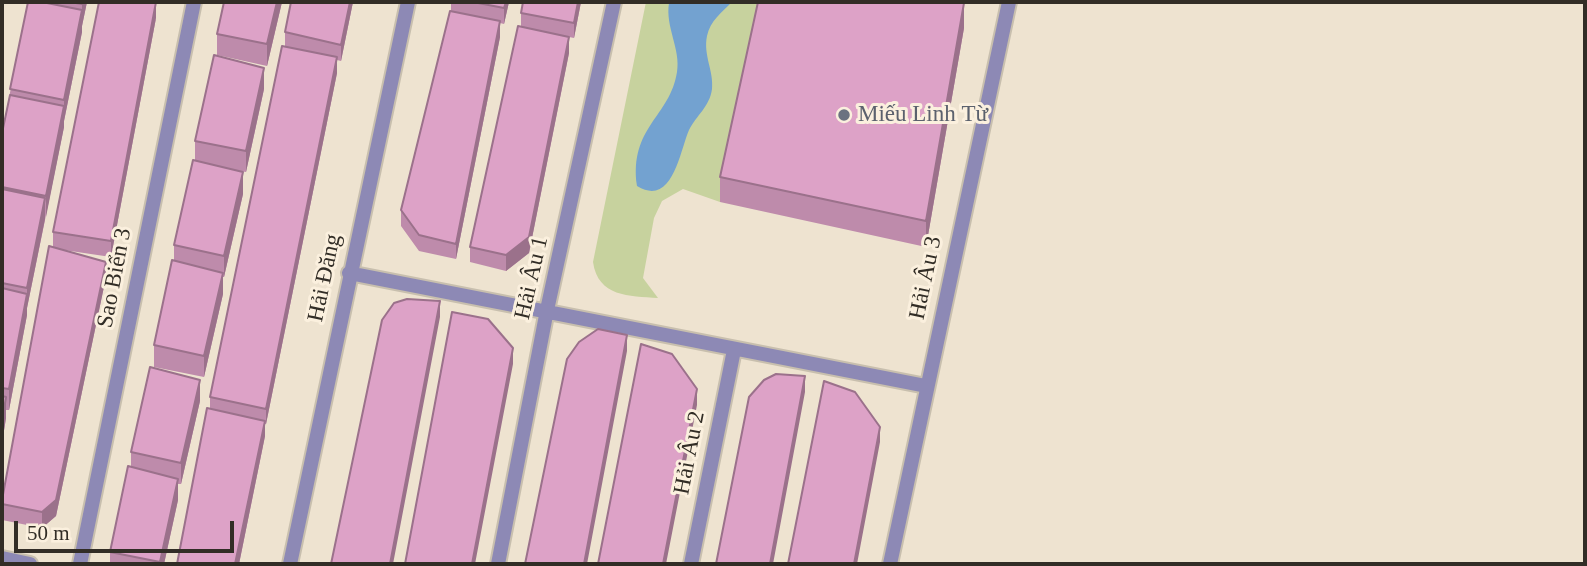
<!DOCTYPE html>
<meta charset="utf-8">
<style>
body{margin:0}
#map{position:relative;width:1587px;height:566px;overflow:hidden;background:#eee3d0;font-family:Georgia,serif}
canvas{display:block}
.frame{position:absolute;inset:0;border:4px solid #322d26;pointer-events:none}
.scale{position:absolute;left:14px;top:521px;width:220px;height:32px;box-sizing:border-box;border:4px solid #322d26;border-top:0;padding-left:9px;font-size:21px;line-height:24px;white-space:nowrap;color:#322d26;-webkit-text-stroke:5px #fbf0de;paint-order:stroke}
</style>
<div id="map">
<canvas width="1587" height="566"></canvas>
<div class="frame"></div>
<div class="scale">50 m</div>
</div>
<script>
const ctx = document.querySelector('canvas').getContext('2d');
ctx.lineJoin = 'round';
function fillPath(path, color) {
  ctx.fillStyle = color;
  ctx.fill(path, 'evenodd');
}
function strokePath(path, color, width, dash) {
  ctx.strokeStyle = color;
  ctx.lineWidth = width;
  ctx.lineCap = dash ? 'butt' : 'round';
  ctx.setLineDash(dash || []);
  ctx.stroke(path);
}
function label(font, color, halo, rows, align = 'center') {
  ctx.font = font + ' Georgia,serif';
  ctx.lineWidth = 6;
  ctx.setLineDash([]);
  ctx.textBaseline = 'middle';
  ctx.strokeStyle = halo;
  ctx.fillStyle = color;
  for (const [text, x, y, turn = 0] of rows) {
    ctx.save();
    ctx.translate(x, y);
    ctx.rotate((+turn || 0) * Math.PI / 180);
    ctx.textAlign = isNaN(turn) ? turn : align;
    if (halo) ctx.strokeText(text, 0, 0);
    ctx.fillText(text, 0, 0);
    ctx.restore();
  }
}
const green = new Path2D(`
 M646,2H764L720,202L683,189L662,201L654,218L643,278L658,298C629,296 598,297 593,262Z`);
const water = new Path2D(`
 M732,2C722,12 710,21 707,36C703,55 714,71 712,89C710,106 696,116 689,130C680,150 673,208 637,186C629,127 670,117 677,72C681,49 665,27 669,3Z`);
const lane = new Path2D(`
 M349,273L926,386
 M2,558L30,564
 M80,564L194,2
 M290,564L408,2
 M498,564L547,310L614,2
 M691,564L734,350
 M890,564L1009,2`);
const wall = new Path2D(`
 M28,2H87L82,26V32L64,121V127L27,308V315L9,410H6V418L2,443V133Z
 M282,2L267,66L217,55V34Z
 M291,2H353L341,61L337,60V73L266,424H265V436L239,564H177L210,408V397L285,47V32Z
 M451,2H509L504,24L500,23V37L456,259L419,251L401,226V210L451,12Z
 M581,2L574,38L569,37V53L529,253L506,271L470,262V247L521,27V13Z
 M156,18L111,257L57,249L106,277L56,516L42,528L2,520V500L53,247V232Z
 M964,28L926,247L720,202V177Z
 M264,89L246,172L234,170L243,194L224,277H223V294L204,377L154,367V345L174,260V245L195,160V141Z
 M200,401L181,484H178V500L164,564H110V552L131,467V452Z`);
const shadedWall = new Path2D(`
 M83,2H87L82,26V4Z
 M156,2V18L111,257V241Z
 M277,2H282L267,66V44Z
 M350,2H353L341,61V45Z
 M506,2H509L504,24V8Z
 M578,2H581L574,38V23Z
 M964,3V28L926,247V221Z
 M82,10V32L64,121V100Z
 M500,21V37L456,259V244Z
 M569,37V53L529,253L506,271V255Z
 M337,57V73L266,424V409Z
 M264,68V89L246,172V151Z
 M64,106V127L46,217V196Z
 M243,172V194L224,277V256Z
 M45,198V219L27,308V315L9,410V389L27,296V288Z
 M106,262V277L56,516L42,528V512Z
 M223,273V294L204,377V356Z
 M440,301V317L393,564H390Z
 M627,335V351L587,564H584Z
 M513,348V364L475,564H472Z
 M805,376V392L773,564H770Z
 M200,380V401L181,484V463Z
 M697,389V405L666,564H663Z
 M6,397V418L2,443V422Z
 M265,421V436L239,564H235Z
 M880,427V442L857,564H854Z
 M178,479V500L164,564H160Z`);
const building = new Path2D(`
 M28,2H42L82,10L64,100L10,89Z
 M69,2H83L82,4Z
 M99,2H156L111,241L53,232Z
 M224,2H277L267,44L217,34Z
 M291,2H350L341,45L285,32Z
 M473,2H506L504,8Z
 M523,2H578L574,23L521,13Z
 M758,2L964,3L926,221L720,177Z
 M450,11L500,21L456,244L419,235L401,210Z
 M518,26L569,37L529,237L506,255L470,247Z
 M282,46L337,57L266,409L210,397Z
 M214,55L264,68L246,151L195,141Z
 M10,95L64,106L46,196L2,187V133Z
 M193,160L243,172L224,256L174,245Z
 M2,189L45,198L27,288L2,283Z
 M49,246L106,262L56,500L42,512L2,504V500Z
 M172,260L223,273L204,356L154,345Z
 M2,288L27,294L9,389L2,388Z
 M407,299L440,301L390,564H331L382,320L394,303Z
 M452,312L488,319L513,348L472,564H405Z
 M598,329L627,335L584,564H525L567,359L579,342Z
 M641,344L672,354L697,389L663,564H598Z
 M150,367L200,380L181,463L131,452Z
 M776,374L805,376L770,564H716L749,397L764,380Z
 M824,381L855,392L880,427L854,564H788Z
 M2,396L6,397L2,422Z
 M207,408L265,421L235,564H177Z
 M128,466L178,479L160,562L110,552Z`);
const markers = [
 [844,115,7,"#6b7280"]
];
const worshipNames = [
 ["Miếu Linh Từ",858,115]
];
const streetNames = [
 ["Sao Biển 3",115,278,-79],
 ["Hải Đăng",325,278,-78],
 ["Hải Âu 1",532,278,-77],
 ["Hải Âu 3",926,278,-78],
 ["Hải Âu 2",690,453,-79]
];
fillPath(green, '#c7d29e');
fillPath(water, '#73a2d0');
strokePath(lane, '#c8bfae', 18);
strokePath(lane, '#8d89b5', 14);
fillPath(wall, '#be8bab');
fillPath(shadedWall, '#9b718b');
fillPath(building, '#dda2c7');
strokePath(building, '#9b718b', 2);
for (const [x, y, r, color] of markers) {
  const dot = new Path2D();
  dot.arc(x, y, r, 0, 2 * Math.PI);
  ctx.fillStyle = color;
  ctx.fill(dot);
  strokePath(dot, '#fbf0de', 2.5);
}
label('23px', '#5b616d', '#fbf0de', worshipNames, 'left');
label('23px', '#322d26', '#fbf0de', streetNames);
</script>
